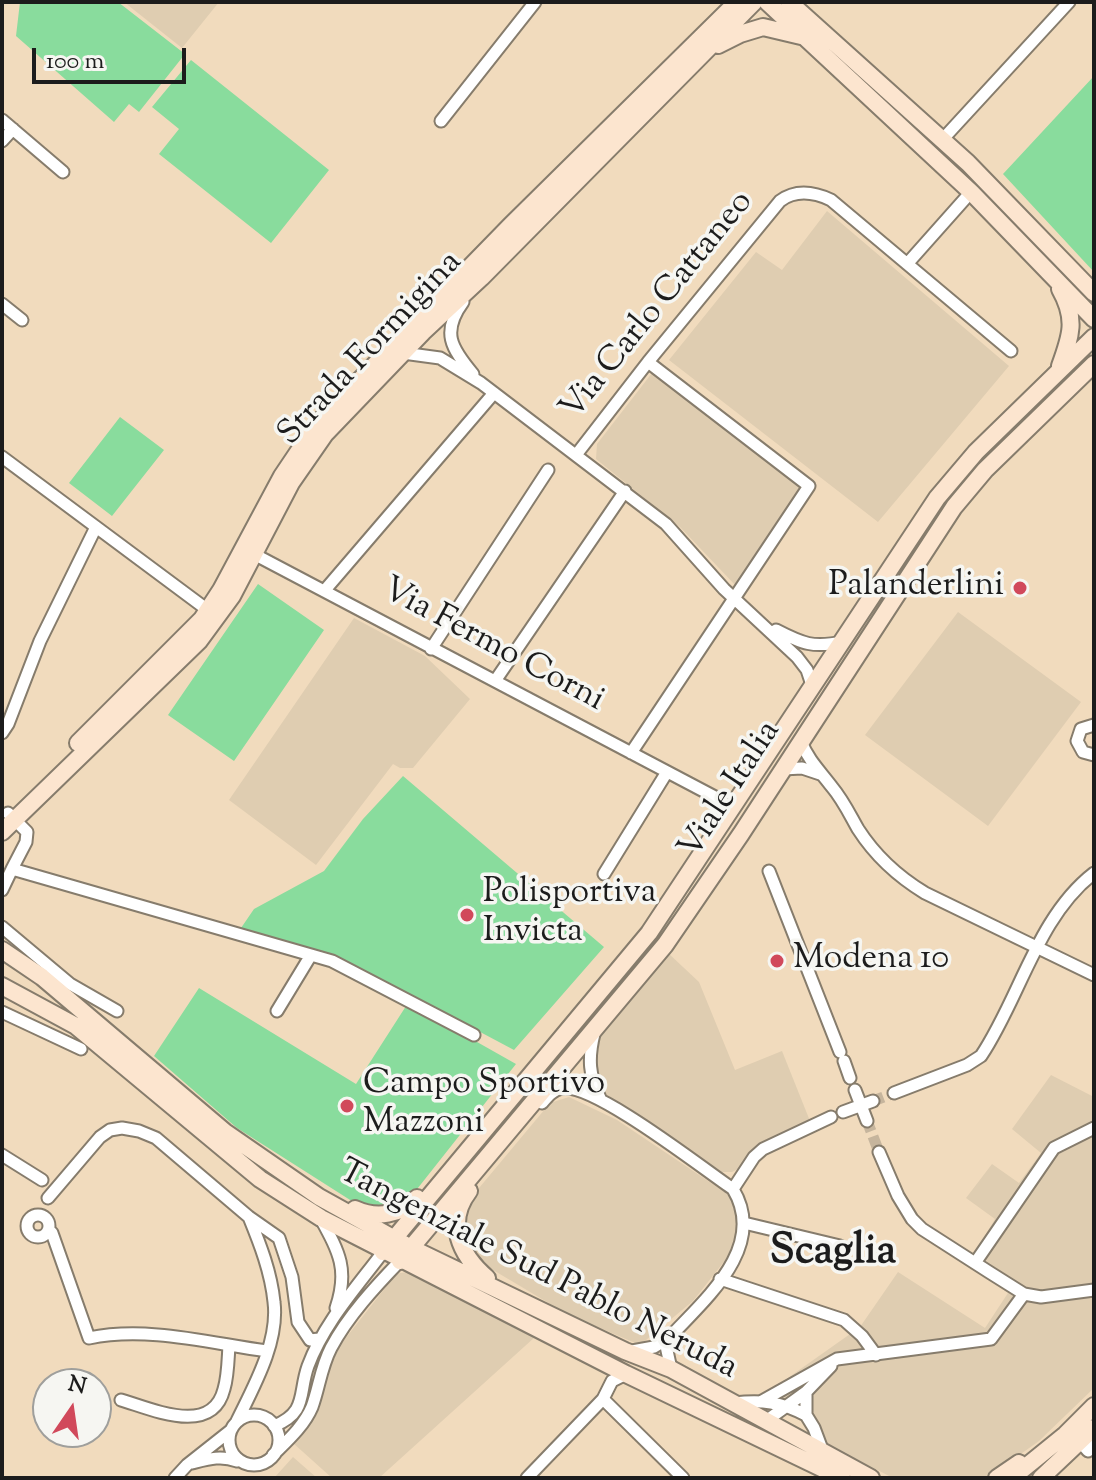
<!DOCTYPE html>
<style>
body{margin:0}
#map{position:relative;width:1096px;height:1480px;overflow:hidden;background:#f1dbbd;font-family:"Sorts Mill Goudy",serif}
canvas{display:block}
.frame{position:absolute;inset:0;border:4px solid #1c1c1c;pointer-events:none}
.north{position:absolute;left:32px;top:1368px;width:80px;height:80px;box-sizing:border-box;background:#f6f6f2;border:2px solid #9f9f9c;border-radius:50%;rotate:13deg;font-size:22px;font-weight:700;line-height:32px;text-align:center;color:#1c1c1c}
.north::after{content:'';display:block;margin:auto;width:28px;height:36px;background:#d1495b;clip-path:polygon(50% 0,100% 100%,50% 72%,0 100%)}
.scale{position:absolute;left:32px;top:48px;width:154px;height:36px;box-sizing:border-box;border:4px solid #1c1c1c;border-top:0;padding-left:10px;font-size:24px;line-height:28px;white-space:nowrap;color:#1c1c1c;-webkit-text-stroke:6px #f6f6f2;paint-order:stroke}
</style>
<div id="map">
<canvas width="1096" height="1480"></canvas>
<div class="frame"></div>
<div class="north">N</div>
<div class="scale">100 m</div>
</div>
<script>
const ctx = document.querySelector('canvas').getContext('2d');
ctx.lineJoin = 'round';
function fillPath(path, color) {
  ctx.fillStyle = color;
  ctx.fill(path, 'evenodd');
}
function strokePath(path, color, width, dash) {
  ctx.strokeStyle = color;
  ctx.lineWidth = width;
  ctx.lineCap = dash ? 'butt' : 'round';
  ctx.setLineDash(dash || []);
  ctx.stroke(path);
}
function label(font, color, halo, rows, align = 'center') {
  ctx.font = font + ' "Sorts Mill Goudy",serif';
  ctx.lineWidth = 7;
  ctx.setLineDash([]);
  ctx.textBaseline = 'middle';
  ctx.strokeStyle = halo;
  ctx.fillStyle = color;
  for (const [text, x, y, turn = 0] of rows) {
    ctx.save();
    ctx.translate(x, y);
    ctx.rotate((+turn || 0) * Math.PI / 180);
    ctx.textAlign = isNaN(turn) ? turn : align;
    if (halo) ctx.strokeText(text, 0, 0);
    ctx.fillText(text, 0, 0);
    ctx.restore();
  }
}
const built = new Path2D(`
 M124,2H219L182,48Z
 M827,211L1009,366L878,522L669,360L756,252L782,270Z
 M652,373L802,488L736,586L680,527L596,459L597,444Z
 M958,612L1081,702L988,826L865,735Z
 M354,618L425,656L470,699L413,768H400L393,764L316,865L229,800Z
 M667,952L699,982L735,1070L782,1051L810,1121L769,1140L742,1167L732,1172H721L603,1092L594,1074L597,1041Z
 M1051,1075L1094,1097V1388L1039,1441L987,1478H893L821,1441L810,1413L768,1392L860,1327L898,1272L985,1328L1008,1293L967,1265L995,1219L966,1198L992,1164L1019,1183L1041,1153L1012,1129Z
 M569,1097L617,1120L732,1197L737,1209L734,1249L693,1301L640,1345L567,1314L478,1261L461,1228L469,1200L550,1103Z
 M409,1272L535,1337L379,1478H332L293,1443L316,1416L327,1373L341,1344L393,1278L400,1273Z
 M293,1457L317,1478H274Z`);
const green = new Path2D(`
 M20,2H118L185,54L139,112L129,104L114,122L16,36Z
 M191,60L329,170L271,243L159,154L179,129L152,107Z
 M1094,76V272L1003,174Z
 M120,417L164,450L112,516L69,483Z
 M258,584L324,630L234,761L168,715Z
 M403,776L604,947L514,1050L343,959L241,928L254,909L324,871L363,819Z
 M199,988L356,1084L408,1003L516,1064L410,1198L381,1210L358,1205L237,1128L154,1056Z`);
const streetTunnel = new Path2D(`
 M873,1101L894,1093
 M867,1121L879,1152`);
const street = new Path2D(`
 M2,120L63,172
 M441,121L535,2
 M942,140L1069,2
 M2,141L13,129
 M907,264L971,192
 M463,302C441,332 451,348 473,374
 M2,304L22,320
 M403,353L440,358L481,383L666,524L724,589L797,657L807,670L813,688
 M576,455L648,362L780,201C796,189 814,192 831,200L1011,351
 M2,457L213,614
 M250,552L715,797
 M325,590L494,393
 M776,630C803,644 813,648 843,642
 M431,649L548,470
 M495,681L625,491
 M1094,725L1081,729L1077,741L1083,752L1094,755
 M2,733L8,724L40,641L96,527
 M801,742C809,761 820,771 832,787C843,800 850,815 858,829C876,857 897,876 925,893L1094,975
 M631,753L809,486L648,362
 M783,769L802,768L820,774
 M8,813L27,832L26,842L12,869L332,961L474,1035
 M769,871L840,1052
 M604,874L667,772
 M2,890L12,869
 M2,927L70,984L117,1011
 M277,1011L311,955
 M2,1012L81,1049
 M594,1034C588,1058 589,1076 600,1098
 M844,1061L850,1078
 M855,1090L867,1121
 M894,1093L967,1065L981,1056C1020,998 1037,917 1094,873
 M542,1103C548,1096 553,1090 562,1088C594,1083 702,1168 733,1189C768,1247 705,1299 669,1338L654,1347L632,1351
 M843,1112L873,1101
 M879,1152L898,1196L912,1219L922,1229L989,1272L1024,1294L1041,1297L1094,1290
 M2,1155L42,1180
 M733,1189L754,1157L763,1149L831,1117
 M48,1198L100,1137L110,1130L122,1128L139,1131L156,1138L249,1217L279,1238L292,1277L298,1322L310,1340L319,1339
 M27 1226a11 11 0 1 1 22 0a11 11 0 1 1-22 0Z
 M321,1219C339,1252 349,1270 336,1308
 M744,1223L840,1246
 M49,1230L52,1233L89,1338C147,1326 209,1343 267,1351
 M975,1263L1054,1148L1094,1128
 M720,1279L844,1320L862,1336L876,1355
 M669,1338L666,1346L671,1369
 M806,1392V1415L814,1428L823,1452
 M603,1399L683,1478
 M121,1400C152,1409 212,1437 224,1389C228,1376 228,1360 229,1345
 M762,1401L837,1359L991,1339L1024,1294
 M734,1403C762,1400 781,1402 806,1415
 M229 1440a25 25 0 1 1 50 0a25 25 0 1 1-50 0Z
 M237,1421C254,1386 279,1342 274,1302C271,1272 260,1244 249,1217
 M766,1421L806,1392L831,1366
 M274,1426C308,1412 298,1394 308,1366C324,1323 356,1288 383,1252
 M1081,1443L1088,1451L1094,1445
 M273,1455C287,1441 304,1426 312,1407C319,1388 321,1367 331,1348C348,1316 375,1287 400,1261
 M192,1463C208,1459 221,1455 237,1461
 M175,1478L187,1465L230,1431
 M527,1478L603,1399L612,1381L626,1374`);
const secondary = new Path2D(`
 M767,2L971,192L1094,319
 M789,2L968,163L1094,293
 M718,45L740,34L763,27L801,36
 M1060,366C1071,336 1077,319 1060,289
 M78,743L202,619L221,590L282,476L317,424L511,225L737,2
 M2,832L199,641L232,596L291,483L325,434L423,332L481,278L754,2
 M2,950L42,977L225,1132L319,1197L411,1248L625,1351L671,1369L871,1478
 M2,986L76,1026L260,1179L321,1218L626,1374L842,1478
 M469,1191C445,1222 460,1255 487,1278
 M355,1209C377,1219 400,1215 417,1198
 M383,1252L649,933L937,498L976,452L1094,337
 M400,1261L665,945L741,834L954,507L985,470L1094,364
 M997,1478L1019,1463
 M1012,1478L1065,1435L1094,1406
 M1041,1478L1094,1428`);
const markers = [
 [1020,588,8,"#d1495b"],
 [467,915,8,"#d1495b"],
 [777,961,8,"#d1495b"],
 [347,1106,8,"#d1495b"]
];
const streetNames = [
 ["Via Carlo Cattaneo",659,307,-51],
 ["Strada Formigina",372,350,-47],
 ["Via Fermo Corni",492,647,28],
 ["Viale Italia",732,791,-57],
 ["Tangenziale Sud Pablo Neruda",537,1272,27]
];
const poiNames = [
 ["Palanderlini",1004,588,"right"],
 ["Polisportiva",483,895],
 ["Invicta",483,934],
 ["Modena 10",793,961],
 ["Campo Sportivo",363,1086],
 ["Mazzoni",363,1125]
];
const districtNames = [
 ["Scaglia",833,1255]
];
fillPath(built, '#dfcdb1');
fillPath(green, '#89dc9d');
strokePath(streetTunnel, '#c6b59d', 11, [11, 5.5]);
strokePath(street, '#867c6c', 15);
strokePath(secondary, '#867c6c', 20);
strokePath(street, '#fff', 11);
strokePath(secondary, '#fce5cf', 16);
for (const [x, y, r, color] of markers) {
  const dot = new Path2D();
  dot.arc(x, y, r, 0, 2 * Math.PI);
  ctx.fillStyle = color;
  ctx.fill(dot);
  strokePath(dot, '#f6f6f2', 3);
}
label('34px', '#1c1c1c', '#f6f6f2', streetNames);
label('34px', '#1c1c1c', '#f6f6f2', poiNames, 'left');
label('bold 42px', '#1c1c1c', '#f6f6f2', districtNames);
</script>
